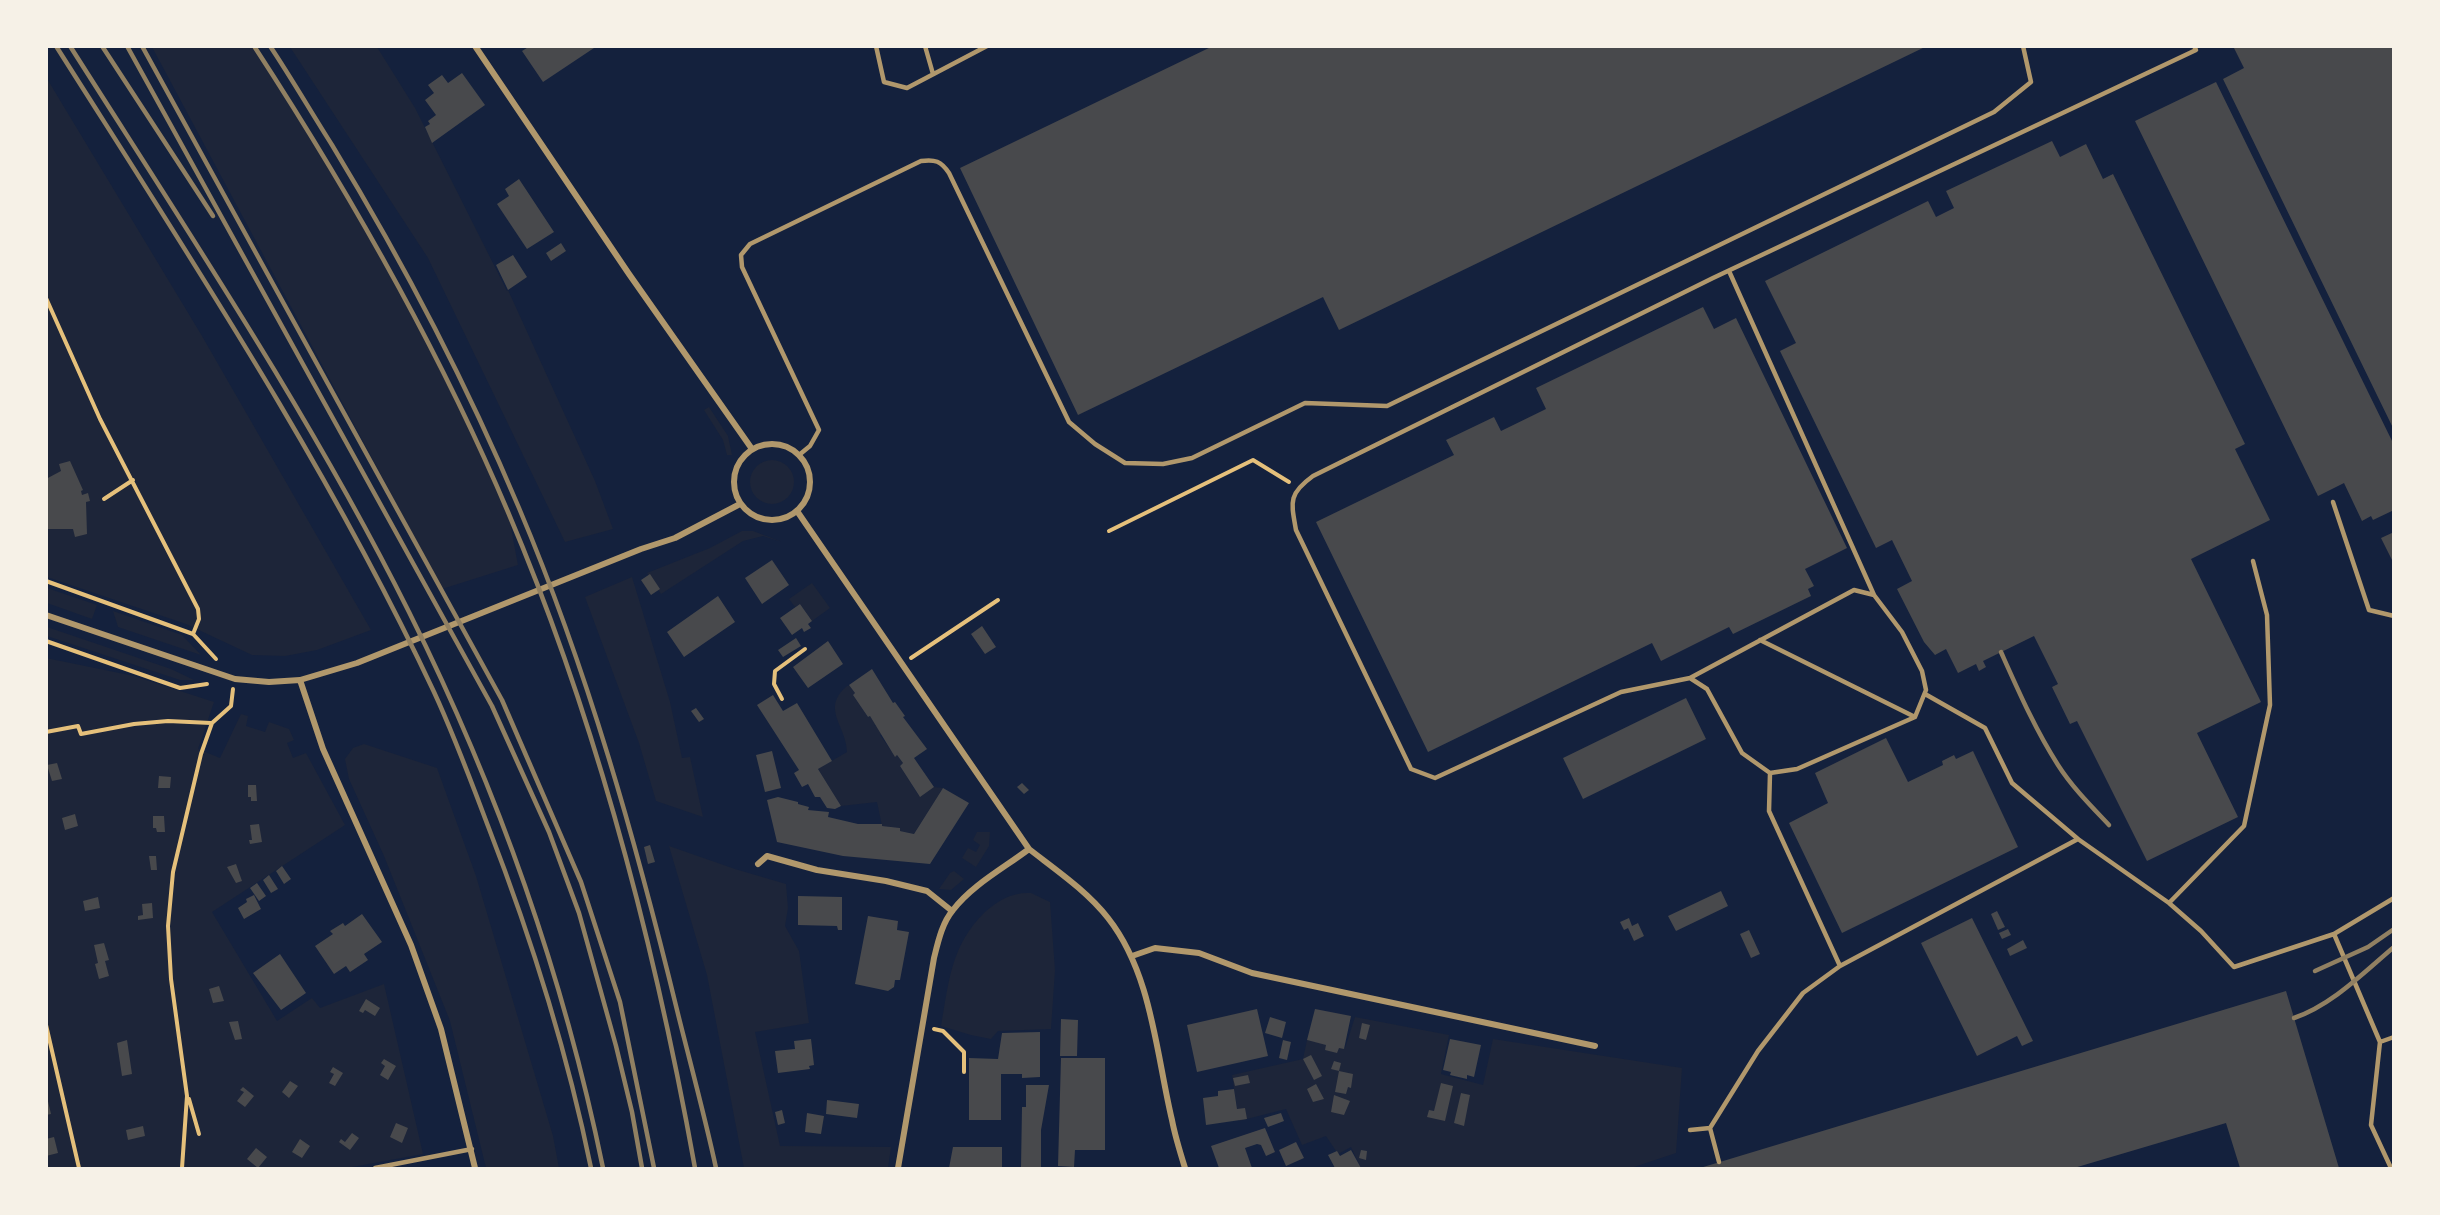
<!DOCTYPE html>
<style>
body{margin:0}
#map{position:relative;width:2440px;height:1215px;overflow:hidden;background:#14213d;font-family:"DejaVu Sans",sans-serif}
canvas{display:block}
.frame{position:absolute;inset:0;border:48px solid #f6f1e7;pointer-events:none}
</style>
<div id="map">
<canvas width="2440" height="1215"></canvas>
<div class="frame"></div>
</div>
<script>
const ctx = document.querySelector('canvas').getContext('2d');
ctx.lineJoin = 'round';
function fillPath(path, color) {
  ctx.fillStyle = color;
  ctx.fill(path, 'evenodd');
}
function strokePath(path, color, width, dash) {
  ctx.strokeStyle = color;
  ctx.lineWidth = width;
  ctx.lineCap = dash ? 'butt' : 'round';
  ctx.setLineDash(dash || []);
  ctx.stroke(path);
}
const green = new Path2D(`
 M152,47H252L266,65L370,234L446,376L508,512L518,565L442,589Z
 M290,47H377L415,108L507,291L508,290L595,481L613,529L565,542L428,258Z
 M46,77L202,336L371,630L317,650L285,656L252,655L186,624L47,577Z
 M709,407L728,436L732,455H727L723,440L704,410Z
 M750 482a22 22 0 1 1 44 0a22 22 0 1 1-44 0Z
 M742,531H753L782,542L763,536L743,541L661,594L647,573L710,548Z
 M632,577L670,702L682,758L690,757L703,817L656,801L639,743L585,597Z
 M812,583L830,608L812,621L800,604L795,607L789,599Z
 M47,588L97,605L92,619L47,603Z
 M113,611L182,635L201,655L118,627Z
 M47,627L171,669L194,680H180L47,636Z
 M46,658L134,676L214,702L198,749L220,758L241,714L248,716L246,726L265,732L269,722L289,729L294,740L287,743L293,758L306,753L345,825L212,912L277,1021L312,998L320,1008L384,984L423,1154L347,1168H47Z
 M847,686H850L855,693L853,695L868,717L870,716L876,724L874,726L877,725L882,733L880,735L895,756L897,755L903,763L900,766L919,796L934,787L943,788L914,834L900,831V828L882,826L877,802L841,806L818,769L847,752C847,726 820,709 847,686Z
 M364,744L437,768L476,876L553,1136L559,1168H486L450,1021L384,856L349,779L345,759L353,748Z
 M977,832H990L989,846L976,867L962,858L968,848L976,852L980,845L973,840Z
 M669,846L735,869L786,884L788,908L785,926L799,951L809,1023L755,1032L780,1146L891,1147L888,1168H744L707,975Z
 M954,871L964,879L951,890L939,889L950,873Z
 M1031,893L1050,902L1055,970L1051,1029L998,1031L991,1039L971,1035L941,1026C949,981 951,945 985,912C999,900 1012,892 1031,893Z
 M1355,1017L1449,1035L1441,1074L1483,1085L1493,1039L1682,1068L1676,1153L1631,1168H1361L1351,1147L1338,1154L1326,1136L1302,1145L1286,1109L1239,1121L1232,1075L1303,1059L1307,1040L1345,1048Z`);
const building = new Path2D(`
 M530,46H597L543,82L522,51Z
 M1213,46H1927L1339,330L1323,297L1078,415L960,168Z
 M2233,46H2394V430L2223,79L2244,68Z
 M462,73L485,105L432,143L425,127L430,124L428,121L436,115L425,100L434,93L428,85L442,75L448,83Z
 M2216,82L2394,445V510L2373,520L2371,516L2362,521L2344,483L2318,496L2135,121Z
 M2052,141L2060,157L2086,144L2103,179L2113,174L2245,444L2235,449L2270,520L2191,559L2261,702L2197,733L2238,817L2147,861L2077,721L2070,724L2052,687L2058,684L2034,636L1983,661L1986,667L1979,671L1976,664L1958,673L1946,649L1935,655L1924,642L1897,589L1912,581L1892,540L1876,548L1780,351L1796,343L1765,281L1928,201L1936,217L1954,208L1946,191Z
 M519,179L554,232L527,249L497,204L509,196L505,189Z
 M561,243L566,251L551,261L546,253Z
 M513,255L527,277L508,290L496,265Z
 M1703,307L1714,329L1736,318L1847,548L1805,569L1814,586L1808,589L1811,596L1733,634L1729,627L1661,661L1652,643L1428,752L1316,522L1454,455L1446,440L1494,417L1501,431L1546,409L1536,388Z
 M70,461L83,490L81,491L82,495L88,493L90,501L86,502L87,534L75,537L73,529H46V479L61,471L59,464Z
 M2394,532V564L2381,538Z
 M772,560L789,585L762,604L745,578Z
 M650,574L660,589L651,595L641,580Z
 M718,596L735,622L684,657L667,632Z
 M800,604L812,621L808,624L811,628L804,632L802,628L792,635L780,618Z
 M982,626L996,647L985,654L971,634Z
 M796,638L801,646L783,657L778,650Z
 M828,641L843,664L808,688L793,667Z
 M872,669L893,703L895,702L905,716L903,717L927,749L914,758L934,787L920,797L900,766L903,763L897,755L895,757L870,716L868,717L853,695L855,693L849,685Z
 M773,695L783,711L797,703L832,761L818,769L841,806L835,809L827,808L820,797H815L808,784L802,787L794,773L799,770L757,705Z
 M1686,698L1706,739L1583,799L1563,758Z
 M696,708L704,719L699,722L691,711Z
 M1886,738L1908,782L1943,765L1942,761L1954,755L1956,759L1973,751L2018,847L1842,933L1789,823L1828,803L1815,773Z
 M772,751L781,788L765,792L756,755Z
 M57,763L62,779L52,781L47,765Z
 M159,776L171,777L170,788H158Z
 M1022,783L1029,790L1024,794L1017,787Z
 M248,785H256L257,801H251V797H248Z
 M943,788L969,803L930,864L843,856L777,842L767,800L778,797L798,802V804L809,807L808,810L829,812L828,817L858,824H882V826L900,828V831L914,834Z
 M75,814L78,826L65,830L62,818Z
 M153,816H164L165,832H157L156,828H153Z
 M259,824L262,842L250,844L249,840H252L250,825Z
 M650,845L655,862L648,864L644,847Z
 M149,856H156L157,870H151Z
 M236,864L242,881L236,883L227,867Z
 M282,866L291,879L284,884L276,871Z
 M269,875L278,889L271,893L263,880Z
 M257,883L266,896L259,901L250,888Z
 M1721,891L1728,906L1676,931L1668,916Z
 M254,895L261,909L244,919L238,908L247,902L246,899Z
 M798,896L842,897V930H838L837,926L798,925Z
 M98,897L100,908L85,911L83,901Z
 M152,903L153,918L138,920V916L143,915L142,904Z
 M1997,911L2005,927L1998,930L1991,914Z
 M362,914L382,942L364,954L368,960L350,972L346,966L334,974L315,946L333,934L330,931L343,923L345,926Z
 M868,916L898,921L897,930L909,932L900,980H895L894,987L888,991L855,984Z
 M1629,918L1632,926L1638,923L1644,936L1634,941L1628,928L1624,930L1620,922Z
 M1972,918L2033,1041L2022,1046L2017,1036L1977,1056L1921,943Z
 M2008,929L2011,935L2002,939L1999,933Z
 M1749,930L1760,954L1751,958L1740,934Z
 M2023,940L2027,948L2010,956L2007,949Z
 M104,943L109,960L105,961L109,976L99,979L95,964L98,963L94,945Z
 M280,954L306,993L281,1010L253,973Z
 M219,986L224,1001L213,1003L209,989Z
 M2286,991L2339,1168H2240L2226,1123L2074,1168H1700Z
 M366,999L380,1008L375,1016L365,1010L363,1013L359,1011Z
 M1257,1009L1268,1056L1197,1072L1187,1025Z
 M1315,1009L1351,1016L1344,1049L1339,1048L1337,1053L1325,1050L1326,1045L1307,1040Z
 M1270,1017L1286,1022L1282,1038L1265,1033Z
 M1061,1019L1078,1020L1077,1056H1060Z
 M238,1021L242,1039L235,1040L229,1022Z
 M1362,1023L1370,1025L1366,1040L1359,1038Z
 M1040,1032V1077L1022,1078V1074H1001V1120H969V1058L998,1059L1002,1033Z
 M811,1039L814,1065L809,1066L810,1069L778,1073L775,1051L795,1049L794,1041Z
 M1450,1039L1481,1045L1474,1077L1467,1075V1079L1450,1075L1451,1072L1443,1070Z
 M127,1040L132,1074L122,1076L117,1043Z
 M1283,1040L1291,1042L1287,1060L1279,1058Z
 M1311,1055L1322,1076L1314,1080L1303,1059Z
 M1061,1058H1105V1150H1075L1074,1167L1058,1166Z
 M384,1059L396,1066L388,1080L380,1075L385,1066L381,1063Z
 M1334,1061L1341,1063L1339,1071L1331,1069Z
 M333,1067L343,1073L335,1086L329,1083L334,1074L330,1072Z
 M1339,1071L1353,1074L1351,1088L1348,1087L1346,1094L1335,1092Z
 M1248,1075L1250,1083L1235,1086L1233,1078Z
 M290,1081L298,1086L289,1098L282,1092Z
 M1441,1083L1453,1086L1445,1121L1427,1117L1429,1110L1434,1111Z
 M1316,1084L1324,1099L1313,1102L1307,1089Z
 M1026,1085H1049L1041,1130V1168H1021L1022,1107H1026Z
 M243,1087L254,1096L245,1107L237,1101L244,1092L240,1090Z
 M1234,1089L1237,1109L1245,1108L1247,1119L1206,1125L1203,1098L1218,1096V1091Z
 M46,1093L51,1114L46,1115Z
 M1461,1093L1470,1095L1464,1126L1454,1123Z
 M1334,1095L1350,1101L1344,1115L1331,1112Z
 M827,1100L859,1104L857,1118L826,1114Z
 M782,1110L785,1123L778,1125L775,1112Z
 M807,1113L824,1116L821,1134L805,1132Z
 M1281,1113L1284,1121L1268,1127L1264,1118Z
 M396,1123L408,1128L402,1143L390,1137Z
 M143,1126L145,1136L128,1140L126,1130Z
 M1265,1128L1275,1152L1266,1156L1261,1145L1257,1144L1245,1148L1252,1168H1219L1211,1146Z
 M352,1133L359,1138L350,1150L339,1142L341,1139L345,1142Z
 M54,1137L58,1153L46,1156V1139Z
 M300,1139L310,1146L302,1158L292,1152Z
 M1296,1142L1304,1158L1286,1166L1279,1150Z
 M953,1147H1002V1168H949Z
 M256,1148L267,1157L258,1168L247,1159Z
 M1351,1150L1361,1168H1335L1328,1155L1337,1151L1340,1156Z
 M1361,1150L1367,1151L1366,1160L1359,1158Z`);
const path = new Path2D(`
 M46,298L100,419L198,609L199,619L193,634
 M104,499L133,480
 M1109,531L1253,460L1289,482
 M46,581L193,634L216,659
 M46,641L180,688L207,684
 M911,658L998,600
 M782,699L774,684L775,671L805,649
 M46,732L78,726L81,734L134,724L168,721L211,723
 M46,1025L79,1168
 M934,1029L943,1031L964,1052V1072
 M189,1099L199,1134
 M182,1168L187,1096L171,979L168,926L173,872L201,754L212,723L231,706L233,689`);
const service = new Path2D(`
 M876,46L884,82L907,88L987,46
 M925,46L933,74
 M1729,271L1874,595
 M799,455L810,446L819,430L742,267L741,255L750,244L921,161C935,159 941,161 949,173L1069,422L1095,444L1125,463L1163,464L1192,458L1305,403L1387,406L1994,112L2031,82L2023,46
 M2333,502L2369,610L2394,616
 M1760,640L1915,717
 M1690,678L1707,689L1742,753L1770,773L1797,769L1915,717L1926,690L1922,671L1902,632L1874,595L1854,590L1690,678L1621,692L1435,778L1411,769L1296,530C1291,502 1288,494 1313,476L1713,278L2196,50L2194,46
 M1925,694L1985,728L2012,783L2078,839
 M1770,773L1769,811L1840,966
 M2169,903L2244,826L2270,705L2267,615L2253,561
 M2334,934L2380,1042L2394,1037
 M2380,1042L2371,1125L2391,1168
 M1710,1128L1758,1051L1803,993L1840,966L2078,839L2169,903L2201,931L2234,967L2334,934L2394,898
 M1690,1130L1710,1128L1719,1162
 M375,1168L472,1149`);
const minor = new Path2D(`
 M475,46L629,274L752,449
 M734 482a38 38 0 1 1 76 0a38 38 0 1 1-76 0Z
 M797,511L1029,849C1056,870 1087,891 1108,918C1152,974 1156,1053 1172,1120C1175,1136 1180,1152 1185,1168
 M46,615L235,679L269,682L300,680L357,663L641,549L675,538L740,504
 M300,680L323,749L411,945L441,1029L475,1168
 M758,864L767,856L817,870L886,881L927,891L952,911
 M1132,956L1155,948L1199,953L1252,973L1595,1046
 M898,1168L934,958C938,942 942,923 953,910C972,885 1004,868 1029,849`);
const rail = new Path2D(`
 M56,46C189,256 328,466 434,692C454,735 471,781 488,826C531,937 567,1051 591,1168
 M70,46C188,232 311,416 409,612C498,790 563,974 603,1168
 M102,46L213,216
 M127,46L492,706L549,832L579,913L616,1046L632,1112L642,1168
 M142,46L502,700L581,882L620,1002L654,1168
 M254,46C351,195 439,349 508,512C597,721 655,946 695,1168
 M270,46C292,79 311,112 332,145C403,262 466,382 519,508C588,671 636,842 678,1014C691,1066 705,1117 716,1168
 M2001,652C2018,690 2035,729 2058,765C2072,787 2091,806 2109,825
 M2315,971L2368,947L2394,929
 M2294,1018C2332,1005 2363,973 2394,947`);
fillPath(green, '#1d2539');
fillPath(building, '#48494c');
strokePath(path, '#e5c07b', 4);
strokePath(service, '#b1986c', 4.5);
strokePath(minor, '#b1986c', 6);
strokePath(rail, '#918062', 4.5);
</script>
